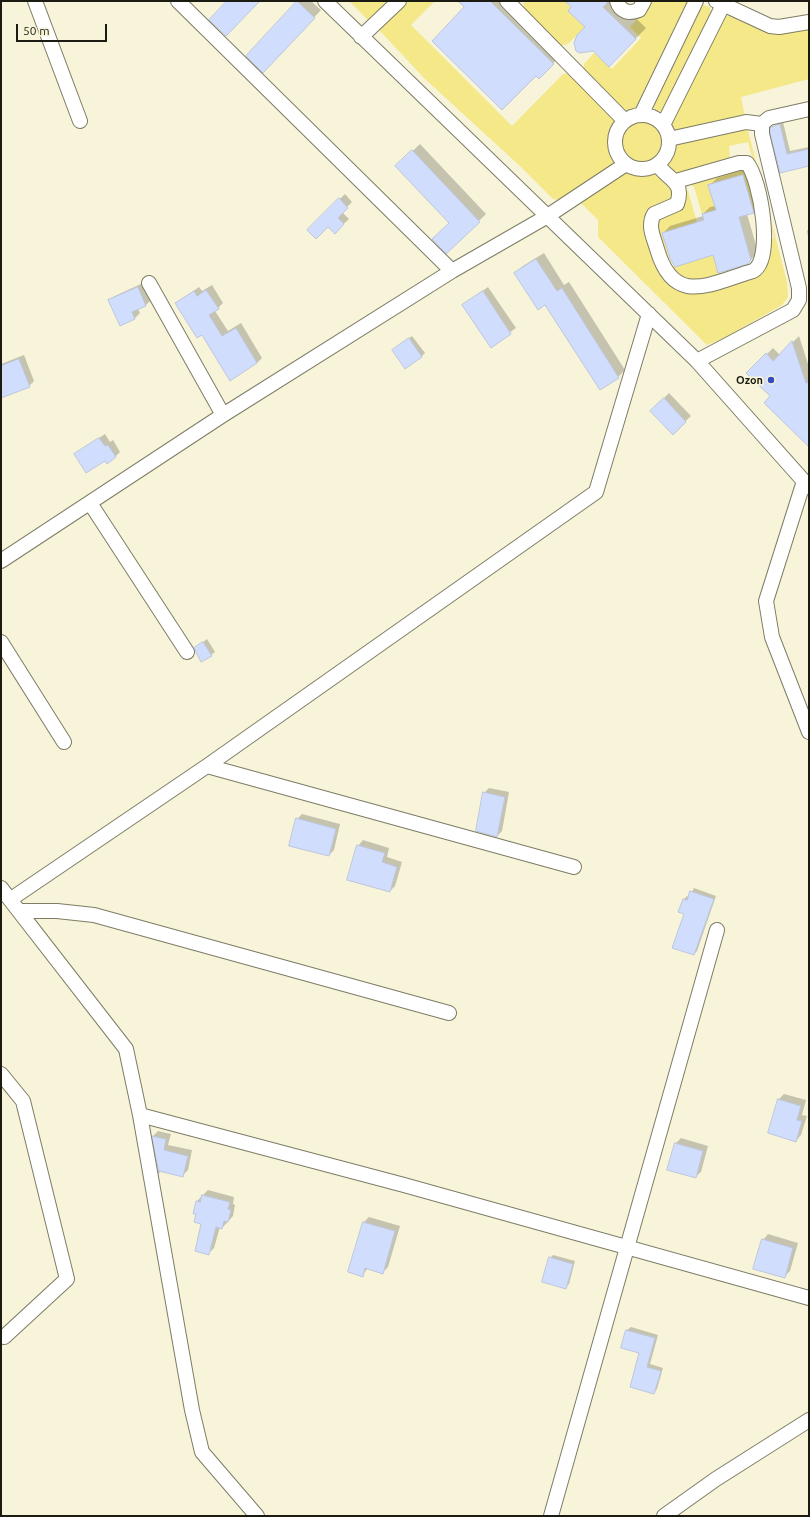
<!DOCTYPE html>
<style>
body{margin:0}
#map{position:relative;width:810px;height:1517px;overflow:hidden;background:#f7f4da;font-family:Ubuntu,sans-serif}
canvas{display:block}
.frame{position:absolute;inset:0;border:2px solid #1c1b11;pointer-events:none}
.scale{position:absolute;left:16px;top:24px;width:91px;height:18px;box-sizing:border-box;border:2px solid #1c1b11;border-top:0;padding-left:5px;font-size:12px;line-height:14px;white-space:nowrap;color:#1c1b11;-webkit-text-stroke:3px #f7f4da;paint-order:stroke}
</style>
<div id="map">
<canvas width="810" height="1517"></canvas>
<div class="frame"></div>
<div class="scale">50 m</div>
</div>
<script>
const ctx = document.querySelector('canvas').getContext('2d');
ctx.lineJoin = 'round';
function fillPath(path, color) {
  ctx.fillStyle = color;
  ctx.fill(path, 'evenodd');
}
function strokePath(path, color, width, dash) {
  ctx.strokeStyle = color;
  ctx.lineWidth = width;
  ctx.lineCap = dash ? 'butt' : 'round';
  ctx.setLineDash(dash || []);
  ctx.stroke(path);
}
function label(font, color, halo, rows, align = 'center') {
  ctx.font = font + ' Ubuntu,sans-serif';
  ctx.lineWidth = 3.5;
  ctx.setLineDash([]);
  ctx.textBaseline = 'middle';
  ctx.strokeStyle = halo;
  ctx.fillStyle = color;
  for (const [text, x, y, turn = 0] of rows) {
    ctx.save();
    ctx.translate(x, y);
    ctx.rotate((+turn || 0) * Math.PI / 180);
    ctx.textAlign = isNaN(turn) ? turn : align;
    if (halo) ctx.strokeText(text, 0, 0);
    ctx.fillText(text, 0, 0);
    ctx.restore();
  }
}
const green = new Path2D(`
 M349,1H387L390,3L371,23Z
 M407,1H435L411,25L512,126L563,74L569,73L615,118L610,143L615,158L614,164L560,200L553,199L521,167L425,79L379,30Z
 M524,1H565L585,27L568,44L560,46L523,10Z
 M650,1H691L637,110L631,113L623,111L584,71V64L594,53L612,69L641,38L630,27L647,9Z
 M703,5L710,7L711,15L664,111L657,112L653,106L701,7Z
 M730,15L809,27V79L741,97L745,117L676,131L673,130L671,122L725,16Z
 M620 143a22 22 0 1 1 44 0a22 22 0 1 1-44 0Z
 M747,127L787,282L788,297L782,305L726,337L707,345L598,237V220L579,201L626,172L659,175L672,187L674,199L647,217L680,291L693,293L755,275L770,240L774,238L748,142L729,146L730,159L676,174L667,165L677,144Z
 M745,167L758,209L753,210L742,175L709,185L716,210L702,214L694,187L688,183Z
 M684,189L688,191L697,223L662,233L672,267L713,255L719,274L752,263V266L689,283L668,266L656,220Z`);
const shadow = new Path2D(`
 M299,1H311L321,10L270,64L247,56Z
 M463,1H504L560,56L539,78L466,7Z
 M566,1H618L646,28L609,66L593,50L575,47V39L586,27Z
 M783,122L790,151L809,147V165L781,171L772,128Z
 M420,144L486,214L447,252L450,223L397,166Z
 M750,168L760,205L753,212L747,214L758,252L748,263L714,254L663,233L670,226L703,216V214L710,207L716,206L710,185L717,178Z
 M345,194L352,202L342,212L349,219L335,232L328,225L308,230Z
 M809,228V242L807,231Z
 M544,253L564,285L569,282L625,370L618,377L600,389L546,304L516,273L523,266Z
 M143,283L151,300L146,305L138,309L140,313L135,318L120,325L109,301L115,296Z
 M212,285L223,303L215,311L228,331L241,323L262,358L257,363L202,333L176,303L199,287L202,291Z
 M488,287L516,328L491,346L464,305Z
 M412,336L425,353L421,357L393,350Z
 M799,336L809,367V437L748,373L773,348L780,355Z
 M24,355L34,381L29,386L1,397V364Z
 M669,393L691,416L673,433L651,411Z
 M105,434L110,442L113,440L120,452L115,457L105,459L75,454Z
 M207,639L215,652L211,655L196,648Z
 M489,788L509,792L502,831L497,836L484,793Z
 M302,814L340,824L334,850L329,855L297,819Z
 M363,840L389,848L387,857L402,862L395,886L390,891L358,846Z
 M694,888L716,896L697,951L694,954L685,913L684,899L687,896L689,897Z
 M784,1094L806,1100L802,1115L807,1116L801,1135L796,1141L769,1133L779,1099Z
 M158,1131L171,1134L168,1145L192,1150L188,1170L182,1176L160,1171L153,1136Z
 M681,1138L708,1146L701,1172L695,1177L676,1143Z
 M208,1190L234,1197L233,1204L235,1205L233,1216L222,1228L220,1227L214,1248L209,1253L197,1201Z
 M369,1217L400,1226L388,1267L383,1272L368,1268L362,1276L350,1272L364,1222Z
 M768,1234L798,1243L790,1271L785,1276L763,1240Z
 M553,1255L575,1261L569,1284L565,1288L550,1258Z
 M631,1327L658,1335L650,1364L663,1368L657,1389L654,1393L641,1352L627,1330Z`);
const building = new Path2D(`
 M227,1H260L226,36L209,20Z
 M297,1L315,18L263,73L246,56Z
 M458,1H490L554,64L539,79L536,76L502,110L432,41L464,7Z
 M565,1H609L603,7L636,39L609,67L593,51L580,53L576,51L574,43L577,35L585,27L568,11L571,7Z
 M780,124L787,154L809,149V166L780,173L770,133V128Z
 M412,150L480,222L446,254L432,239L449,223L395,166Z
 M743,175L754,213L739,217L751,260L748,264L718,273L713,255L675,267L670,258L662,233L704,220L702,214L716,210L708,185Z
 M339,198L348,208L338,218L344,224L335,234L328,227L316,239L307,230Z
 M536,259L557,291L562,288L619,378L600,390L545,305L538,310L514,273Z
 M138,287L146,306L132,312L135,319L120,326L108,300Z
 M206,290L219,309L209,315L222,336L236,328L257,363L230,381L202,335L197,338L175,303L194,291L197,296Z
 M483,291L511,334L491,348L462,305Z
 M409,338L422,357L405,369L392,350Z
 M792,341L806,383L809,382V447L764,403L770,396L746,373L766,353L773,361Z
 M19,359L30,387L1,398V366Z
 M664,398L686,422L673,435L650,411Z
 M99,438L105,446L108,445L116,457L107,464L105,461L86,473L74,454Z
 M203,642L212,656L201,662L194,648Z
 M483,792L505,797L497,837L476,831Z
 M296,818L336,829L329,856L289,846Z
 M357,845L385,853L382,862L397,867L390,892L347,880Z
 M690,891L714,899L694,955L672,948L684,914L678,912L683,899L687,900Z
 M778,1099L801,1106L797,1120L802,1121L796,1142L768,1133Z
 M152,1136L166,1139L164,1150L188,1156L183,1177L159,1171V1173Z
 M675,1143L703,1151L696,1178L667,1170Z
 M202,1195L230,1202L228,1209L231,1210L228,1222L224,1221L222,1229L216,1227L209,1255L195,1251L201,1224L194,1222L196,1214H193L196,1201L200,1202Z
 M363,1222L395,1231L383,1274L365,1268L363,1277L348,1272Z
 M762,1239L793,1248L785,1278L753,1269Z
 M549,1257L573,1264L566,1289L542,1282Z
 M626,1330L655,1338L647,1367L661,1371L654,1394L630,1387L639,1353L621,1348Z`);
const minor = new Path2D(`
 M35,1L80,121
 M178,1L452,271
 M325,1L697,361L809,487
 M507,1L625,121
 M617,1C620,12 629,14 639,10L644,1
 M716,1L770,26L779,27L809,22
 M361,37L399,1
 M615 142a27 27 0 1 1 54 0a27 27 0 1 1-54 0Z
 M641,115L696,1
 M663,125L725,1
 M669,139L746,122L762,124
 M658,165C668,180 685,181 677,204L654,214C647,226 654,238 657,249C674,308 711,283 753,271C774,260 761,180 747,163H739L676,181
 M149,283L223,415
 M697,361L793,310L799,300V288L762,134V124L769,118L809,109
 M804,481L766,601L772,637L809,732
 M90,503L187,652
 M1,561L223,415L452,271L546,217L626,164
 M1,642L64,742
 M207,766L574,867
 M1,888L126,1049L140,1115L192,1410L202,1452L257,1516
 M11,899L207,766L596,492L649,314
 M20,911H57L94,915L449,1013
 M1,1074L23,1101L67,1279L4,1337
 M140,1115L404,1185L809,1298
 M551,1516L717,930
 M664,1516L716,1479L809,1420`);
const markers = [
 [771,380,4,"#334cbd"]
];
const poiNames = [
 ["Ozon",763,380]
];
fillPath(green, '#f4e889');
fillPath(shadow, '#0003');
fillPath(building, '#d0ddfd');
strokePath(building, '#bcc5dc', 1);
strokePath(minor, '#7e7c65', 16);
strokePath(minor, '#fff', 14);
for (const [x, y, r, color] of markers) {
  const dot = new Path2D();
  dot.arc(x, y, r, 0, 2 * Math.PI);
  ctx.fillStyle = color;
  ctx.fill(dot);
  strokePath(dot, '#f7f4da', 1.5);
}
label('bold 11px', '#1c1b11', '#f7f4da', poiNames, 'right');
</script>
